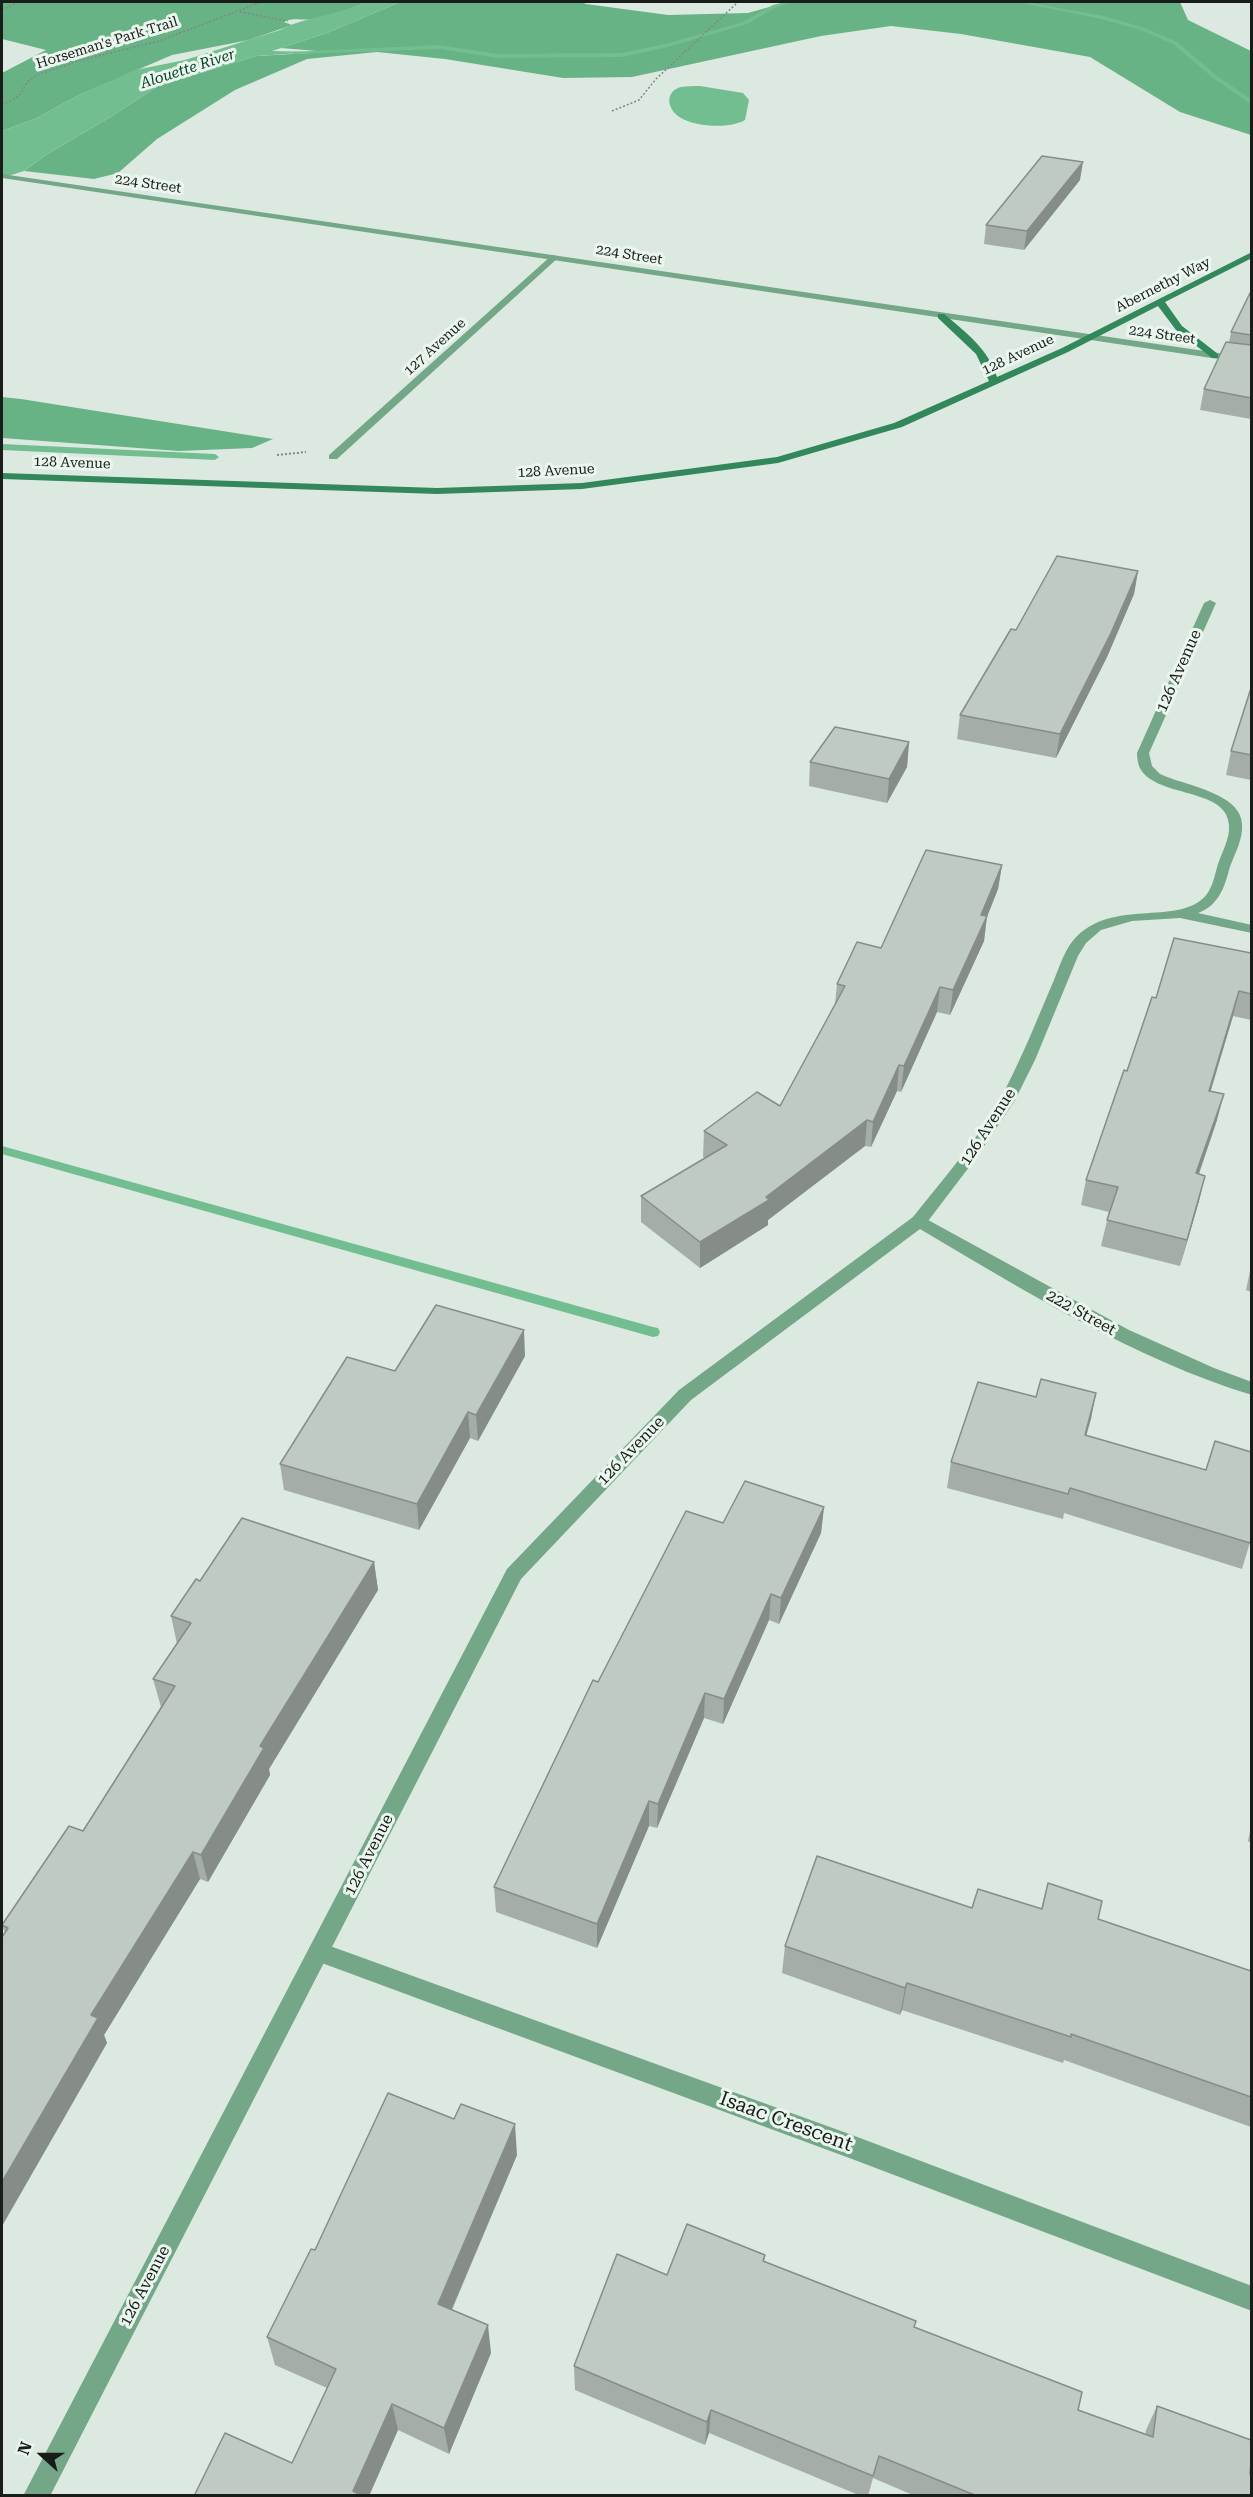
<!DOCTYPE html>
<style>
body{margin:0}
#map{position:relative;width:1253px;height:2497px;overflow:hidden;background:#dce9e0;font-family:"Roboto Serif",serif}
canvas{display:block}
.frame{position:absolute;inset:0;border:3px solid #191d1a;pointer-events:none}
.north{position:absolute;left:12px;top:2425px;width:60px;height:60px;-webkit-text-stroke:4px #eaf6ee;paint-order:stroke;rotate:291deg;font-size:16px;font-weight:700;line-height:24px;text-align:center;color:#191d1a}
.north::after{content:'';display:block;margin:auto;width:21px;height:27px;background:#191d1a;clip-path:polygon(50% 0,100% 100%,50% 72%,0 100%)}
</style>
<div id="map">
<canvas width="1253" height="2497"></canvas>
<div class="frame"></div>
<div class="north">N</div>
</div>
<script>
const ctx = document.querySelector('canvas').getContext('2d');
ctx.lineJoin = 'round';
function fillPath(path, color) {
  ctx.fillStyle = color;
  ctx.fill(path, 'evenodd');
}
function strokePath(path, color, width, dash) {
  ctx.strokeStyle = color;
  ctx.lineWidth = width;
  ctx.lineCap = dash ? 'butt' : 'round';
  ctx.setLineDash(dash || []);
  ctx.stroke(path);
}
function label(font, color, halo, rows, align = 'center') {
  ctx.font = font + ' "Roboto Serif",serif';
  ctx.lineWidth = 6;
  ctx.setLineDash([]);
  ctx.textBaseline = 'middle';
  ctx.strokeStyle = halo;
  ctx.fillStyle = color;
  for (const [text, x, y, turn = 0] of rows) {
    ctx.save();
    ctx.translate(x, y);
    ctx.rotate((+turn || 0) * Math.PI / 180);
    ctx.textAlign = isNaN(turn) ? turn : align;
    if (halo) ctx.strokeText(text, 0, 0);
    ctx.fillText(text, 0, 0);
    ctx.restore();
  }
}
const forest = new Path2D(`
 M2,2H366C350,10 331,15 313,19C304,21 293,17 284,22L292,25L249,40L172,55L79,95L37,118L2,131V73L46,50L2,39Z
 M400,2H582L586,4L668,15L748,13L787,2H1180L1188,20L1251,51V135L1180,112L1090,57L961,34L891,26L821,36L632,77L563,78L445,59L377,52L307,59L235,90L157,139L118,173L94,179L24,171L46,155L112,116L158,86L256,56L329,52L281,48L327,33Z
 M2,397L21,399L273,439L252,448L179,451L2,438Z`);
const water = new Path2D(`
 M366,2H400L327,33L272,51L316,52L256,56L158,86L112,116L46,155L24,171L2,178V131L37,118L79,95L135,70L185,60L280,30C307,16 339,15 366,2Z
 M700,86L743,93L749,100L745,120C730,129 696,127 681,118C668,111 663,92 681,87C687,86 694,86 700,86Z`);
const stream = new Path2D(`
 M785,2H792L777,7L747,24L668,47L622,57L498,58L439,49L294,54L291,52L439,45L498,54L622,53L665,44L743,22L773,5Z
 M1017,2H1026L1104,16L1145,28L1177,42L1217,76L1252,100V105L1213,78L1173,44L1141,30L1101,19Z
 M2,444L215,454L219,457L215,460L2,450Z
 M2,1146L653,1327L658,1328L660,1332L658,1336L653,1337L2,1154Z`);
const pathFar1 = new Path2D(`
 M249,2L258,3
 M2,10L19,2
 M240,12L288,21
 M2,105L19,96L28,81L37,75L82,60L159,41L261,2
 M612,111L639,100L656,79L738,2`);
const path = new Path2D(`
 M277,455L306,452`);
const minor = new Path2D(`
 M552,255L559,257L337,459H329V455Z
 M1210,600L1216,603L1149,753L1152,766L1160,774C1185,786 1247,793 1242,830C1241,844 1233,857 1229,870C1224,890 1217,906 1198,913L1252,925V933L1180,918L1132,921L1101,930L1086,943L1078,956L1035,1060L1014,1102L976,1158L925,1225H913L911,1221L913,1217C947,1174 984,1133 1008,1084C1025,1050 1039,1015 1054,980C1060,965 1065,948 1077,936C1117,898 1181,927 1207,894C1213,886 1215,874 1218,864C1222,852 1230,839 1229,825C1227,786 1153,799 1139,766C1138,763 1137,757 1137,753L1204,603Z
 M319,1942L852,2135L1252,2286V2311L852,2159L311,1959L308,1952L311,1945Z`);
const tertiary = new Path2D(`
 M2,174L1252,358V364L2,178Z
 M919,1215L1129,1330L1214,1368L1252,1382V1395C1134,1359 1025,1291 920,1229L691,1400L521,1579L50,2496H23L507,1569L679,1390L913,1217Z`);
const secondary = new Path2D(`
 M1252,252V258L1165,302L1182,326L1218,354V358H1212L1176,330L1158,306L1068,352L902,427L778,463L582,489L437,494L2,479V473L437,488L582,483L777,457L894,423L989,381L976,354L938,318V314H944C967,333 988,349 997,377L1062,348Z`);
const wall = new Path2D(`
 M1080,180L1024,250L984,244L986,225Z
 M1251,293V419L1200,410L1204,389L1229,342L1231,332Z
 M1138,571L1134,594L1107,657L1056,758L957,739L960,715L1016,630Z
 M1251,688V780L1226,775L1231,751Z
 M909,742L907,767L887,803L809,786L810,762Z
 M1002,865L998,889L987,916L984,941L950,1015L937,1012L901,1092L897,1091L871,1147L865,1146L768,1220V1225L700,1268L641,1222V1196L705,1158L703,1157L704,1131L780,1106L835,1004L837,984L881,948Z
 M1251,953V1020L1233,1016L1210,1091L1217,1120L1199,1174V1201L1180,1266L1101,1246L1109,1212L1081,1205L1086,1180L1156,998Z
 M1251,1266V1292L1246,1290Z
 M525,1356L478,1441L470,1438L419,1530L284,1490L280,1464L395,1371Z
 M1096,1393L1086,1435L1251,1539L1242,1569L1064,1513L1063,1519L947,1488L951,1462L1036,1397Z
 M824,1507L821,1533L779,1624L769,1620L723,1724L704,1718L657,1828L649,1826L597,1948L496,1912L494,1887L598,1682L723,1523Z
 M374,1562L378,1590L269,1769L270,1775L208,1882L200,1879L104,2035L107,2043L2,2226V1937L5,1933L2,1925L83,1831L161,1707L153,1679L177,1644L171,1616L200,1581Z
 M1251,1826V1843L1248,1841Z
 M1048,1883L1098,1919L1251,1971V2127L1064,2060L1063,2063L902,2010L900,2015L782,1973L785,1946L972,1908L1041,1909Z
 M517,2155L452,2310L491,2353L449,2454L398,2430L369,2496H194L292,2463L327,2388L275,2365L267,2337L315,2250Z
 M765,2255L764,2262L914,2327L1078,2410L1145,2435L1146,2430L1157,2406L1250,2474L1251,2496H915L873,2478L868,2496H861L709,2433L705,2445L575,2390L574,2366L667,2275Z`);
const shadedWall = new Path2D(`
 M1083,162L1080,180L1024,250L1027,231Z
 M1138,571L1134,594L1107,657L1056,758L1060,734Z
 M909,742L907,767L887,803L889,779Z
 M1002,865L998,889L987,917V916L984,941L950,1015L953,990L981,915Z
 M940,987L937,1012L901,1092L904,1066Z
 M1239,991L1233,1016L1203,1117L1209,1091Z
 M899,1065L897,1091L871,1147L873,1122Z
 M1224,1094L1217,1120L1190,1199L1196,1173Z
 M867,1120L865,1146L768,1220V1225L700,1268V1242L766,1197Z
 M1205,1176L1199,1201L1180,1266L1187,1240Z
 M524,1330L525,1356L478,1441L476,1415Z
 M1096,1393L1091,1419L1079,1461L1085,1435Z
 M468,1412L470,1438L419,1530L417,1504Z
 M824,1507L821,1533L779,1624L781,1598Z
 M374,1562L378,1590L269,1769L270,1775L208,1882L201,1855L260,1746Z
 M771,1594L769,1620L723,1724L724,1699Z
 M705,1693L704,1718L657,1828L658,1804Z
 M649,1801V1826L597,1948V1924Z
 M193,1852L200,1879L104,2035L107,2043L2,2226V2182L91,2015Z
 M907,1983L902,2010L900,2015L905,1988Z
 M515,2124L517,2155L442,2332L438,2304Z
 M488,2325L491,2353L449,2454L444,2428Z
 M392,2404L398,2430L369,2496H354L353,2491Z
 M711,2410L709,2433L705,2445L707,2422Z`);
const building = new Path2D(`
 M1042,156L1083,162L1027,231L986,225Z
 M1250,293H1251V335L1231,332Z
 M1226,342L1251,345V398L1204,389Z
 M1057,556L1138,571L1111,633L1060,734L960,715L1011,629L1016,630Z
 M1251,688V755L1231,751Z
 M835,727L909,742L889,779L810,762Z
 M926,850L1002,865L981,915L987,916L953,990L940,987L904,1066L899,1065L873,1122L867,1120L766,1197L769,1200L700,1242L641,1196L727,1145L704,1131L757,1092L780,1106L845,986L837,984L857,942L881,948Z
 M1174,938L1251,953V994L1239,991L1209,1091L1224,1094L1196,1173L1205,1176L1187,1240L1107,1220L1118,1187L1086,1180L1124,1070L1127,1071L1152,997L1156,998Z
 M436,1305L524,1330L476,1415L468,1412L417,1504L280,1464L347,1357L395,1371Z
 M1041,1379L1096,1393L1085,1435L1206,1470L1215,1441L1251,1452V1539L1250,1543L1070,1488L1068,1494L951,1462L978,1382L1036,1397Z
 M745,1481L824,1507L781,1598L771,1594L724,1699L705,1693L658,1804L649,1801L597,1924L494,1887L593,1680L598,1682L686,1511L723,1523Z
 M242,1518L374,1562L260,1746L264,1748L201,1855L193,1852L91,2015L98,2018L2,2182V1937L8,1928L2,1925L69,1826L83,1831L175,1686L153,1679L191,1623L171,1616L196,1579L200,1581Z
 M817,1856L972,1908L978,1889L1042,1909L1048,1883L1102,1901L1098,1919L1251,1971V2097L1071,2034V2037L907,1983L905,1988L785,1946Z
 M388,2093L454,2119L461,2104L515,2124L438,2304L488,2325L444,2428L392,2404L353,2491L363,2496H194L225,2433L292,2463L336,2369L267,2337L311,2249L315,2250Z
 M687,2224L765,2255L763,2261L916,2321L914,2327L1082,2392L1078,2410L1153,2437L1157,2406L1251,2440V2462L1250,2474L1251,2475V2496H977L879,2456L873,2476L711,2410L707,2422L574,2366L617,2254L667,2275Z`);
const farStreetnames = [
 ["Horseman's Park Trail",107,43,-17],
 ["224 Street",148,184,8],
 ["224 Street",629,255,9],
 ["Abernethy Way",1163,285,-27],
 ["224 Street",1162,335,8],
 ["127 Avenue",435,347,-42],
 ["128 Avenue",1018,355,-25],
 ["128 Avenue",72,463,2],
 ["128 Avenue",556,471,-3]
];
const farWaternames = [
 ["Alouette River",188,69,-18]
];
const streetNames = [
 ["126 Avenue",1179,671,-66],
 ["126 Avenue",988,1127,-57],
 ["222 Street",1081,1313,29],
 ["126 Avenue",631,1451,-46],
 ["126 Avenue",369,1855,-63],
 ["126 Avenue",145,2286,-62]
];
const nearStreetnames = [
 ["Isaac Crescent",786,2122,20]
];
fillPath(forest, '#68b386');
fillPath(water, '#72be90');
fillPath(stream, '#72be90');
strokePath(pathFar1, '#808983', 1.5, [2, 2]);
strokePath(path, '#808983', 2, [2, 2]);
fillPath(minor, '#74a787');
fillPath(tertiary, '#74a787');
fillPath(secondary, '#32885a');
fillPath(wall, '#a4aea7');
fillPath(shadedWall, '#868d88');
fillPath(building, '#bfcac2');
strokePath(building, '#868d88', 1.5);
label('14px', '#191d1a', '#eaf6ee', farStreetnames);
label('italic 15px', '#003f22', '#eaf6ee', farWaternames);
label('16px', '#191d1a', '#eaf6ee', streetNames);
label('20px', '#191d1a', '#eaf6ee', nearStreetnames);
</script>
